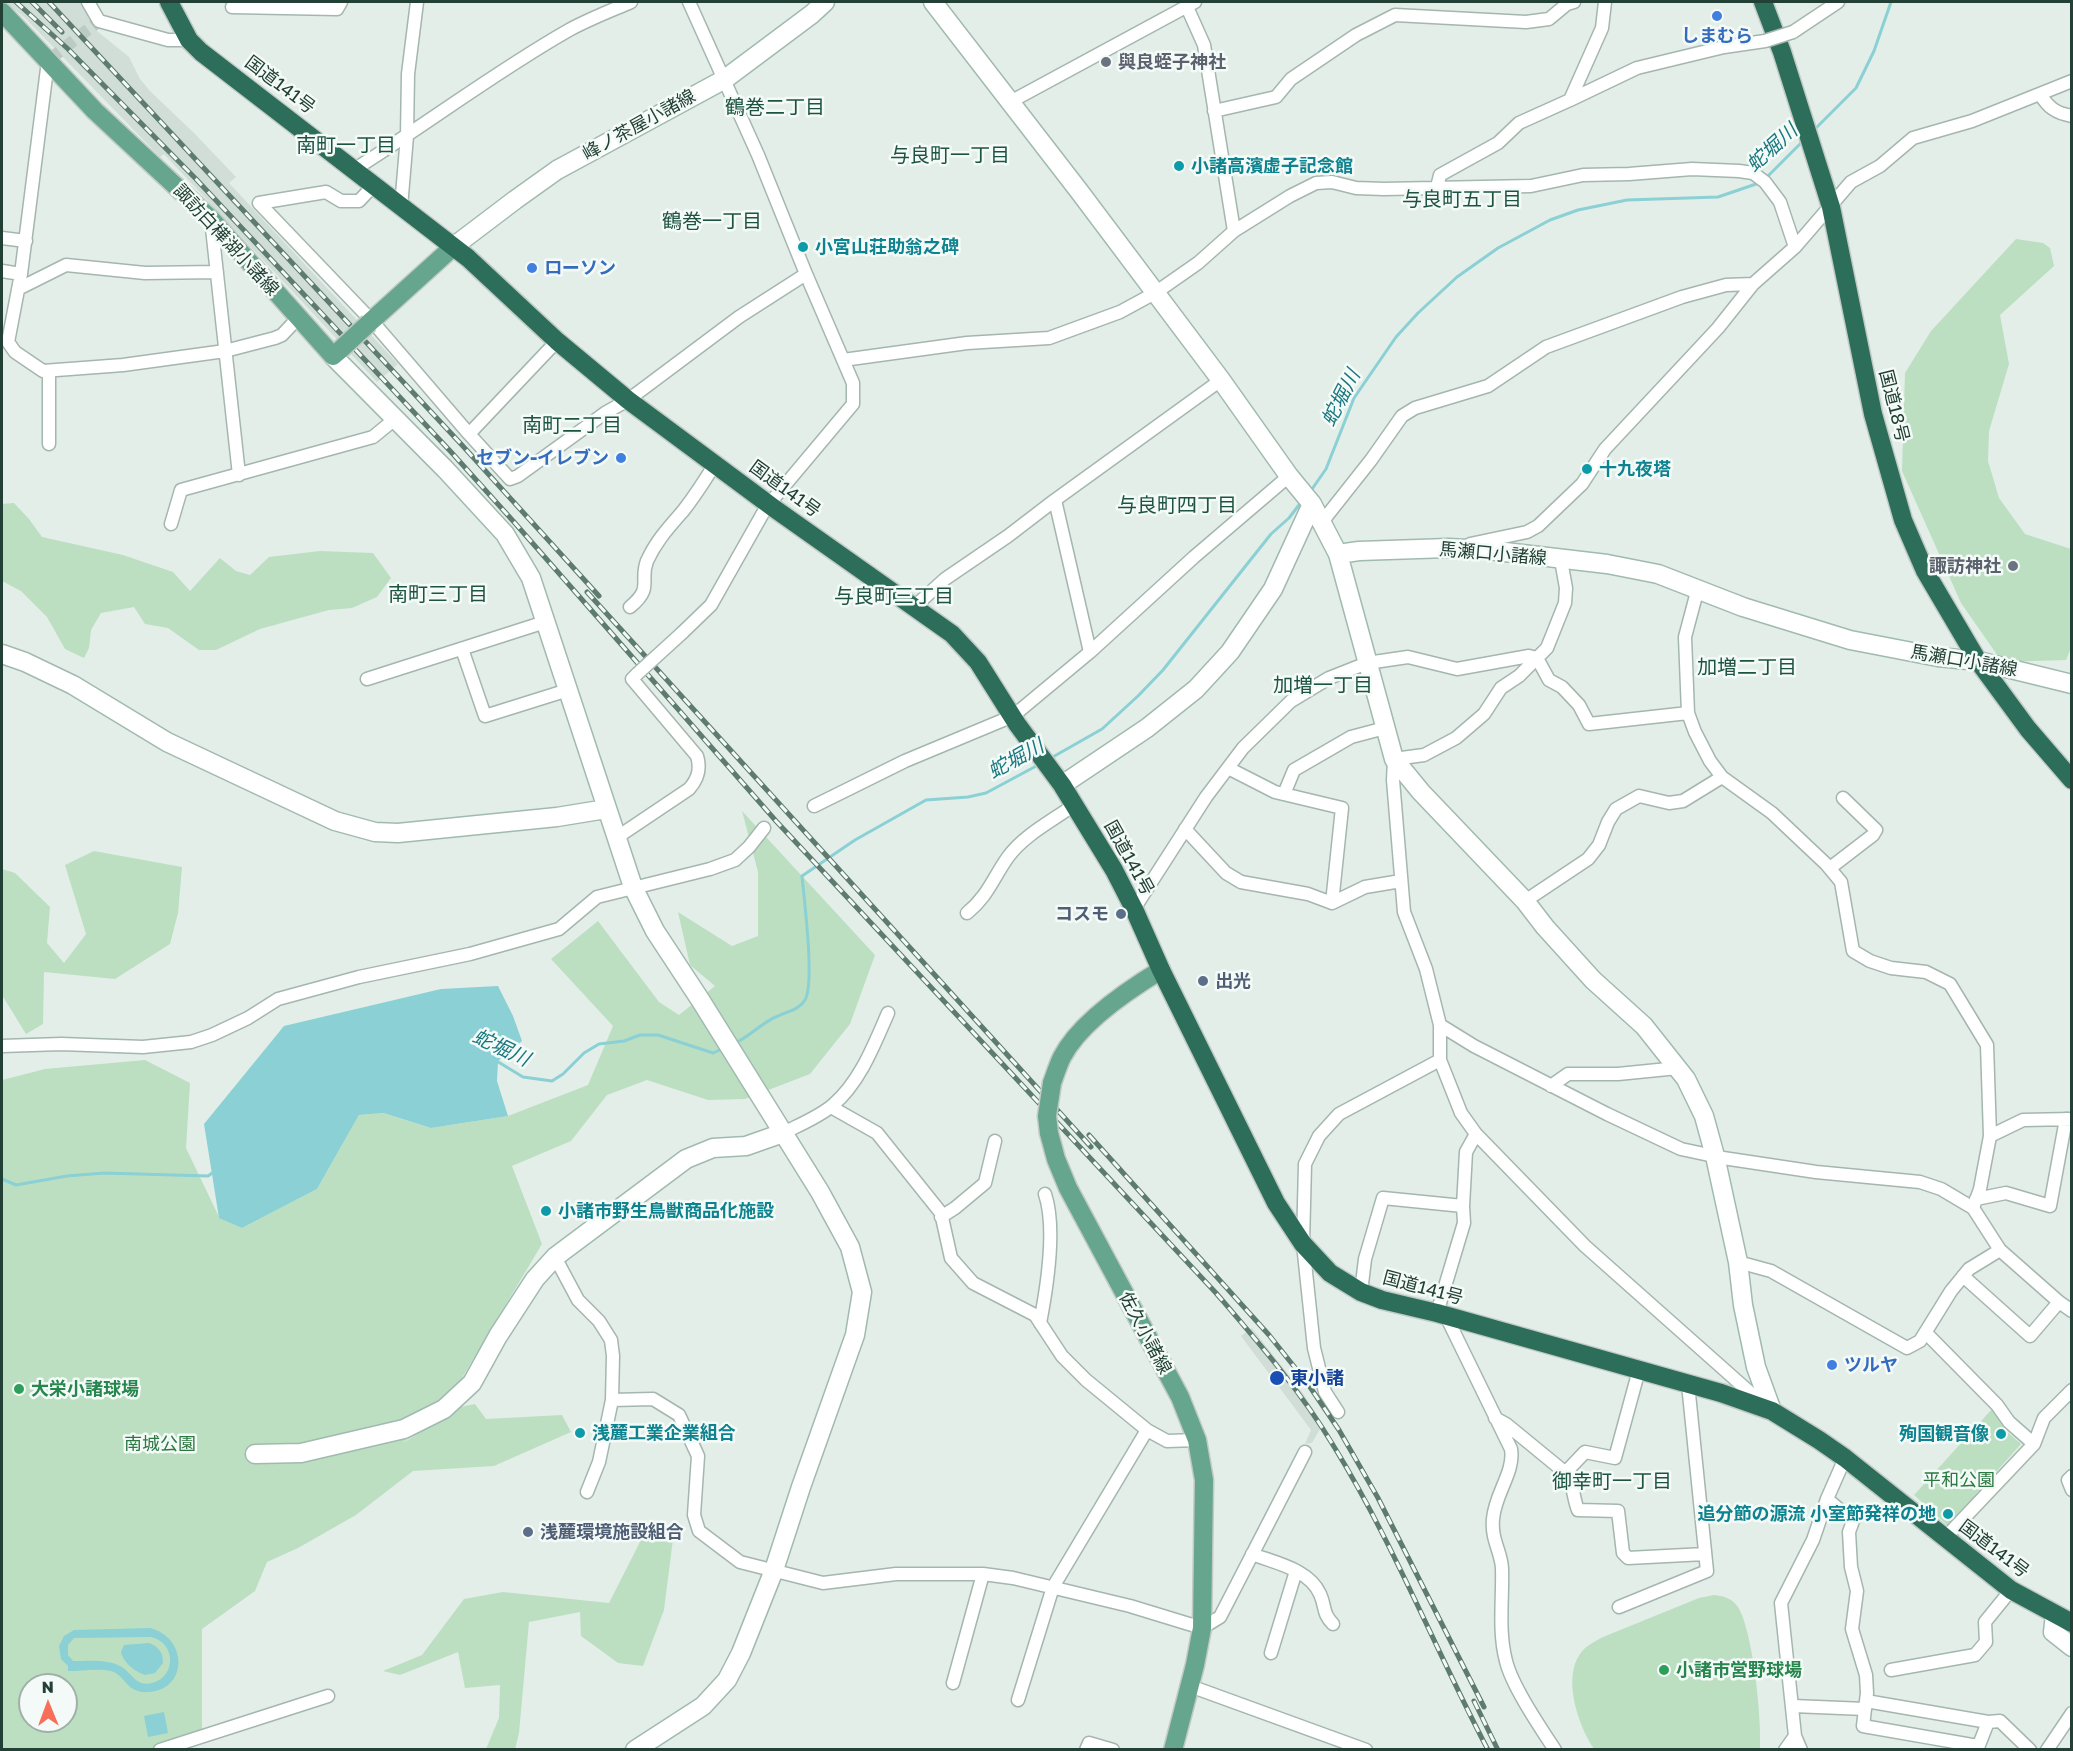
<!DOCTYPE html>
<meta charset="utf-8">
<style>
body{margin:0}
#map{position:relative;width:2073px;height:1751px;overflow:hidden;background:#e3eee8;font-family:"Golos Text",sans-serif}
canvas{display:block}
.frame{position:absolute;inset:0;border:3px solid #224035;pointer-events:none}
.north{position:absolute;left:18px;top:1673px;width:60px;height:60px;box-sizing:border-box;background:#f4faf7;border:2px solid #a0b0a9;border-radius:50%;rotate:359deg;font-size:16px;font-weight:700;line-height:24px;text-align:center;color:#224035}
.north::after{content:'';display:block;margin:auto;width:21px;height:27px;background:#f76f58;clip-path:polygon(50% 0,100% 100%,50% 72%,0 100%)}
</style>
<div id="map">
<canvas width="2073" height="1751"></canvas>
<div class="frame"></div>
<div class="north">N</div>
</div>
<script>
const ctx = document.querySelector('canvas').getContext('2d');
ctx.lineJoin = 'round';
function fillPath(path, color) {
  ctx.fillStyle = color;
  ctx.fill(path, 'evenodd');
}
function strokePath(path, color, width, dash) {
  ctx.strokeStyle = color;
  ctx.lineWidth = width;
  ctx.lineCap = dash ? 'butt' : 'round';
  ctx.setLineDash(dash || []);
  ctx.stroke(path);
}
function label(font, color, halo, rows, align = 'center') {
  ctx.font = font + ' "Golos Text","Noto Sans JP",sans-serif';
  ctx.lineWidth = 5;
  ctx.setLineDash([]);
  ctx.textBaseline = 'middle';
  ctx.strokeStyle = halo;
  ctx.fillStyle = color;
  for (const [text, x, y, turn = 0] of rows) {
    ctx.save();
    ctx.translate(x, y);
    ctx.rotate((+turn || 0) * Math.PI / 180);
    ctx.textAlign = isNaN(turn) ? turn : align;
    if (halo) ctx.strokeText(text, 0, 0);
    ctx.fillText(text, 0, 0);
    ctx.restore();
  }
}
const built = new Path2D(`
 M5,2H83L97,31L129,57L140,79L150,91L195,134L236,177L229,183L398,364L377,382L164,154L160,157L25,18Z
 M1252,1328L1302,1392L1323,1424L1312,1443L1305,1444L1311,1430L1241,1336Z`);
const green = new Path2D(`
 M2016,239L2043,243L2050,248L2054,266L2000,315L2009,364L1989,431L1988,461L1999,498L2025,534L2071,549V648L2066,660L2002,662L1961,603L1902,471L1905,373L1931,331Z
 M14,503L29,519L42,537L123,555L173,572L190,591L220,558L236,571L250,575L269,557L320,551L373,553L391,578L377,597L352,608L329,610L260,629L216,650H199L168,628L145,624L134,607L101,613L91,630L89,648L84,658L65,649L47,617L21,591L2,581V504Z
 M742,811L875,955L850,1024L810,1074L745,1099L708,1100L647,1080L607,1095L571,1141L512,1166L542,1244L444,1408L403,1443L460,1407L475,1404L486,1419L562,1415L571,1432L494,1466L413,1471L356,1515L298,1548L267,1562L255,1591L202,1629V1737L160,1749H2V1080L45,1069L145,1060L190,1083L186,1148L219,1217L242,1228L317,1189L359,1115L382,1113L431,1128L508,1116L588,1085L613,1026L551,959L598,921L659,1002L679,1015L715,986L690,965L678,912L732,946L758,936V872ZM30,1685H66V1721H30Z
 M94,851L182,867L178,913L170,944L115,979L44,972L43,1024L26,1034L2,995V869L15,873L50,907L47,943L64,963L86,934L65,865Z
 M1992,1409L2006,1431L2021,1444L1948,1526L1914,1495Z
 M644,1534L673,1539L664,1610L643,1666L618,1663L581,1636L580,1612L529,1622L519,1733L515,1749H486L499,1718L500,1685L465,1688L458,1652L400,1675L383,1671L422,1655L464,1599L503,1592L609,1603Z
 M1714,1595C1723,1596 1732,1598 1738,1607C1753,1631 1762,1720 1760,1749H1594C1579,1727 1562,1679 1580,1654C1585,1646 1594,1642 1603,1637L1699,1598Z`);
const water = new Path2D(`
 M498,986L513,1016L522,1041L498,1061L497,1081L508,1116L431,1128L383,1113L359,1115L317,1189L242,1228L219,1218L204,1124L284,1026L441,989Z
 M150,1628C187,1637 189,1688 150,1692C125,1694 127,1676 111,1671C98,1668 81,1671 68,1671V1666L61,1659L59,1646L64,1636L74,1630ZM150,1637C176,1641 177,1677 152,1683C135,1687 132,1672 120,1666C107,1659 88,1661 73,1661L68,1655V1645L74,1638Z
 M149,1643C159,1647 163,1652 163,1663L155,1673L145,1675C135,1672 123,1662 121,1652L124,1645Z
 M164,1712L168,1733L148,1737L144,1716Z`);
const stream = new Path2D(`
 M1813,131L1856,88L1874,51L1891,2
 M1767,177L1802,142
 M1310,492L1326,469L1354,398L1396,337L1418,313L1457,277L1498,248L1550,220L1578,210L1627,200L1718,197L1759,183
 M1051,758L1102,729L1138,696L1163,670L1271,534L1289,518L1302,501
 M735,1043C751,1036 762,1022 778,1016C788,1011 799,1010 805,1000C815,983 804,899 802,876L855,840L926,800L968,797L986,793L1040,764
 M495,1060L523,1077L552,1081L563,1074L584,1053L599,1044L624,1041L640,1035H658L713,1053L724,1048
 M2,1179L16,1185L67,1176L104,1173L208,1176L215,1171`);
const streetTunnel = new Path2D(`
 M50,59L99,21`);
const street = new Path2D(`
 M88,2L99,21L168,40H189
 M232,7L337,9L341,2
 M1187,7L1204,45L1234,231
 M1793,32L1838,2
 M50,59L48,61L21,274L8,342L15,352L43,371L123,365L225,351L275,338L282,335L298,318
 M2040,94C2048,107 2055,113 2072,116
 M1570,100L1637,68L1724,47L1765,41
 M1010,102L1195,2
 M1214,111L1276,97L1291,79L1356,35L1395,15L1526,22L1549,19L1567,4L1574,2
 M355,169C427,124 495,72 569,30C589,19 610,11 631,2
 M374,185L359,201H341L326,192L259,203L372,321L469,434L510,479L518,476L605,413L628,400L739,317L806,274
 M1437,187L1440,175L1498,143L1519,123L1570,100L1602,28L1605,2
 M401,207L407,136L408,74L417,2
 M211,219L239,475
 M2,238L26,241
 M2,271L21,274
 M18,289L66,265L145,273L217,272
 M843,360L967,343L1049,338L1120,312L1155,293L1198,263L1234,231L1290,196L1316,183L1332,182L1356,188L1384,189L1531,186L1583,175L1629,174L1692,169L1739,171L1753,173L1765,182L1780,202L1795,247
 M49,371V444
 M469,434L557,341
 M1055,500L1090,652
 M1322,522L1371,460L1402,416L1415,408L1488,386L1546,347L1682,297L1726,285L1753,284
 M171,524L181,490L373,437L395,419
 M1470,544L1527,532L1538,526L1582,484L1605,449L1718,328L1753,284L1795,247L1851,182L1880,166L1913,138L1972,121L2072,81
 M1561,560L1566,588L1565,603L1547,648L1519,676L1501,688L1484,714L1456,738L1424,755L1394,759L1393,780L1404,912L1426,969L1440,1025V1060L1461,1113L1476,1134L1585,1246L1763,1404
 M1698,588L1685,637L1688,713L1695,732L1710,761L1722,777L1772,813L1826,864L1841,882L1853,951L1870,961L1891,968L1926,972L1950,984L1987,1045L1990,1136L1980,1189L1973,1208
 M630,607C654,587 639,582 647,561C656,541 669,527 683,511C695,496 705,480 715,464
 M913,608L945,579L1008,536L1055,500L1221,380
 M682,633L711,605L763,513L775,497L853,404V383L806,274L758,155L689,2
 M462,649L485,716L568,690
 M367,679L545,622
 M1284,794L1294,770L1351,737L1385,728
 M814,806L905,761L1013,716L1090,652L1194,557L1289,476
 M1185,829L1226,873L1241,882L1308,894L1332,903L1342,808L1275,792L1228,768
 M616,838L689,789C698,779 701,769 697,756L632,679L637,674
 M1830,868L1873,835L1876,830L1843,798
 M1525,901L1588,859L1599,845L1608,822L1616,809L1639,796L1669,803L1683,801L1722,777
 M1332,903L1365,887L1401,881
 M1134,909L1206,797L1243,748L1291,701L1329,678L1367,663L1408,657L1457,669L1529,656L1537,658L1549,680L1562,687L1579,705L1589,724L1688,713
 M967,913C988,896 993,878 1008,857C1024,835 1052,821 1074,805
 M1440,1025L1474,1046L1607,1114L1681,1149L1723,1158L1816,1172L1920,1182L1941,1189L1973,1208L2000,1250L2059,1302L2072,1311
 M2,1046L61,1044L143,1047L191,1042L212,1035L248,1018L278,999L359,977L470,954L559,929L597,897L710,869L735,860L749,847L764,828
 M1551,1086L1568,1074H1618L1678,1068
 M831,1107L877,1133L941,1213L951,1258L973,1283L1035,1315L1062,1356L1086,1380L1147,1430L1167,1441L1197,1440
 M783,1133C799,1125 819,1117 833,1105C860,1082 874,1045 888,1013
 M1990,1136L2023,1120L2072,1119
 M1976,1199L2006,1193L2050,1206L2066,1119
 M941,1217L955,1208L985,1183L995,1141
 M555,1257L578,1300L599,1321L611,1340L613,1356L612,1400L599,1462L587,1492
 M1738,1262L1771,1271L1907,1348L1920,1341L1951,1291L1969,1269L2000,1250
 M1963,1276L2030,1336L2059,1302
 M1361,1292L1365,1259L1383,1198L1463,1206
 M1437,1313L1464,1223L1463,1206L1466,1152L1476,1134
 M1446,1316L1511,1449C1515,1472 1495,1493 1493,1519C1491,1540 1501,1551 1502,1568C1503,1599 1498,1631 1506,1661C1512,1686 1540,1727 1555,1750
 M1040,1323C1047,1287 1056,1227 1045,1194
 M1926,1333L1997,1405L2009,1422L2034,1444
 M612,1400L653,1399L679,1415L698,1456L694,1515L699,1531L740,1562L823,1583L896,1574H983L1013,1578L1130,1606L1202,1628L1220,1617L1305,1452
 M1338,1412L1325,1392L1314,1348L1303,1244L1305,1164L1319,1136L1339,1114L1440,1060
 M1495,1418L1506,1424L1567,1474C1574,1486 1573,1498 1578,1510L1618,1511L1623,1553L1628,1558L1705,1554
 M1565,1473L1585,1452L1615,1458L1639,1370
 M2072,1476L2068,1480L2072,1490
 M1827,1499L1853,1521L1849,1532L1851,1567L1857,1591L1852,1629L1866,1675L1867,1693L1865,1709
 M1945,1538L2034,1444L2044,1418L2072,1390
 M1252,1554C1275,1563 1309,1569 1320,1594C1326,1607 1322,1613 1333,1624
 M1619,1607L1707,1571L1688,1384
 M1271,1653L1296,1571
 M1891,1670L1975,1655L1986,1642L1985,1622L2011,1590
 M953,1683L983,1574
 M1190,1686L1366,1750
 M1018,1700L1053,1587L1147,1430
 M1866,1701L1988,1722
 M1793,1706L1865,1709L1863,1726L1972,1745H1979L1988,1722L2000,1721L2030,1750
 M160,1750L328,1696
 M1086,1750L1089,1743L1113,1750
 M1785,1750L1795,1736
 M1801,1750L1795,1736L1781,1603L1813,1540L1827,1499L1845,1458
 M2047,1750L2072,1713`);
const secondary = new Path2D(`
 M933,2L1079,191L1221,380L1289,476L1312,504L1338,554L1394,759L1421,792L1525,901L1545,927L1593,980L1644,1026L1686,1079L1704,1116L1715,1156L1738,1262L1743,1305L1756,1367L1772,1411
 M453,247L515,200L557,170L725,79L812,14L825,2
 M333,356L446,470L505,534L531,578L633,887L655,931L701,1001L820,1192L850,1247L862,1292L855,1335L801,1487L774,1570L741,1653L727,1680L703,1706L635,1750
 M1338,554L1359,551L1448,548L1488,550L1607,564L1658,574L1743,607L1850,640L1938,657L1978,661L2072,684
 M2,654L25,662L73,685L167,742L335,821L375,832L398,833L557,817L606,809
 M1062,785L1147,728L1196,689L1230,652L1273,589L1312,504
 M255,1454L301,1453L404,1429L444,1409L472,1383L498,1336L535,1279L555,1257L686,1159L713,1148L746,1146L783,1133
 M2055,1615L2053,1632L2072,1647`);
const primary = new Path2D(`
 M2,12L95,111L211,219L333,356L340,350
 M369,323L453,247
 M1052,1083C1055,1075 1058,1065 1062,1057C1080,1022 1128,990 1161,970
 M1049,1133L1056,1159L1068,1188L1180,1397L1197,1440L1204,1480L1202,1628L1195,1665L1173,1750`);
const highway = new Path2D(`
 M169,2L189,40L201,52L468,258L557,341L628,400L775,509L952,634L978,662L1017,724L1062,785L1114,870L1134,909L1161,970L1276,1203L1303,1244L1330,1273L1361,1292L1382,1300L1437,1313L1721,1393L1772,1411L1819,1440L1845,1458L2011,1590L2072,1623
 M1763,2L1782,52L1831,207L1873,414L1903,520L1925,571L1978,661L2028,729L2072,780`);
const rail = new Path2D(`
 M16,2L68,49L196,179L452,453L514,522L776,821L1216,1293C1258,1342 1300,1390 1333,1445C1393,1542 1435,1649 1488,1750
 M32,2L62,32
 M49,2L461,444L599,596
 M587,592L1091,1147
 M1089,1135L1269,1335L1308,1384L1339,1430L1378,1498L1484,1707
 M1474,1701L1498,1750`);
const streetBridge = new Path2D(`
 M1765,41L1793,32
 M637,674L682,633`);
const primaryBridge = new Path2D(`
 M340,350L369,323
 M1049,1133L1047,1116L1052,1083`);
const markers = [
 [1717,16,6,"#3f7fe0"],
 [1106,62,6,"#6b7280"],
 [1179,166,6,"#0f9aa8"],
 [803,247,6,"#0f9aa8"],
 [532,268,6,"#3f7fe0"],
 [621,458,6,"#3f7fe0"],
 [1587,469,6,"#0f9aa8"],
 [2013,566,6,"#6b7280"],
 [1121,914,6,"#5c6f8a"],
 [1203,981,6,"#5c6f8a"],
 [546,1211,6,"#0f9aa8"],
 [1832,1365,6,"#3f7fe0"],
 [1277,1378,8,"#1a4fb4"],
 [19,1389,6,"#2e9e5b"],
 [580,1433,6,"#0f9aa8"],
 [2001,1434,6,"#0f9aa8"],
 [1948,1514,6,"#0f9aa8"],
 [528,1532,6,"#5c6f8a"],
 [1664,1670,6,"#2e9e5b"]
];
const shopNames = [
 ["しまむら",1717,36,"center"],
 ["ローソン",544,268],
 ["セブン-イレブン",609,458,"right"],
 ["ツルヤ",1844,1365]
];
const worshipNames = [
 ["與良蛭子神社",1118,62],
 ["諏訪神社",2001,566,"right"]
];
const streetNames = [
 ["国道141号",280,85,37],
 ["峰ノ茶屋小諸線",639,125,-29],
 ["諏訪白樺湖小諸線",226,240,47],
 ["国道18号",1894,406,76],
 ["国道141号",785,489,36],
 ["馬瀬口小諸線",1493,554,5],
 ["馬瀬口小諸線",1964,661,10],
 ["国道141号",1129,858,61],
 ["国道141号",1423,1288,15],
 ["佐久小諸線",1145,1333,62],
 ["国道141号",1994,1549,37]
];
const cultureNames = [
 ["小諸高濱虚子記念館",1191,166],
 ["小宮山荘助翁之碑",815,247],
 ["十九夜塔",1599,469],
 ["小諸市野生鳥獣商品化施設",558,1211],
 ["浅麓工業企業組合",592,1433],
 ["殉国観音像",1989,1434,"right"],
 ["追分節の源流 小室節発祥の地",1936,1514,"right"]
];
const serviceNames = [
 ["コスモ",1109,914,"right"],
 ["出光",1215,981],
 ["浅麓環境施設組合",540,1532]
];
const transitNames = [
 ["東小諸",1290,1378]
];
const leisureNames = [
 ["大栄小諸球場",31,1389],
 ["小諸市営野球場",1676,1670]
];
const parkNames = [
 ["南城公園",160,1444],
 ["平和公園",1959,1480]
];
const neighbourhoodNames = [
 ["鶴巻二丁目",775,108],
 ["南町一丁目",346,146],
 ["与良町一丁目",950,156],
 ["与良町五丁目",1462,200],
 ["鶴巻一丁目",712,222],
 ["南町二丁目",572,426],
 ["与良町四丁目",1177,506],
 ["南町三丁目",438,595],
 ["与良町三丁目",894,597],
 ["加増二丁目",1747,668],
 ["加増一丁目",1323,686],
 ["御幸町一丁目",1612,1482]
];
const waterNames = [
 ["蛇堀川",1772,148,-42],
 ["蛇堀川",1341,398,-63],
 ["蛇堀川",1016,759,-29],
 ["蛇堀川",501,1048,25]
];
fillPath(built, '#d1ded7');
fillPath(green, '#bcdfc2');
fillPath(water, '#8ad0d4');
strokePath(stream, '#8ad0d4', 3);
strokePath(streetTunnel, '#bccbc4', 12, [12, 6]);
strokePath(street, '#a5b6af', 15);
strokePath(secondary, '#a1baaf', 21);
strokePath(primary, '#c1cac6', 21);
strokePath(highway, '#c1cac6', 21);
strokePath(street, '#fff', 12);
strokePath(secondary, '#fff', 18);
strokePath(primary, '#66a58e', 18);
strokePath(highway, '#2d6e5a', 18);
strokePath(rail, '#5d7b70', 5);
strokePath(rail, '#f4faf7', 3, [9]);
strokePath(streetBridge, '#a5b6af', 15, []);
strokePath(primaryBridge, '#c1cac6', 21, []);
strokePath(streetBridge, '#fff', 12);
strokePath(primaryBridge, '#66a58e', 18);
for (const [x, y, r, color] of markers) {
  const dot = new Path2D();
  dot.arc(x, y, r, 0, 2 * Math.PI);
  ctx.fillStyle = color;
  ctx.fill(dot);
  strokePath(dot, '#f4faf7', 2);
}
label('bold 18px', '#366cbe', '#f4faf7', shopNames, 'left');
label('bold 18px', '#5b616d', '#f4faf7', worshipNames, 'left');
label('18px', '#224035', '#f4faf7', streetNames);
label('bold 18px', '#0d838f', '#f4faf7', cultureNames, 'left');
label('bold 18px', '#4e5e75', '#f4faf7', serviceNames, 'left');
label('bold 18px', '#164399', '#f4faf7', transitNames, 'left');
label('bold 18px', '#27864d', '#f4faf7', leisureNames, 'left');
label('18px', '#2a7941', '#f4faf7', parkNames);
label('20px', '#1d5341', '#f4faf7', neighbourhoodNames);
label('italic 20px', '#19787f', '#f4faf7', waterNames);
</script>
